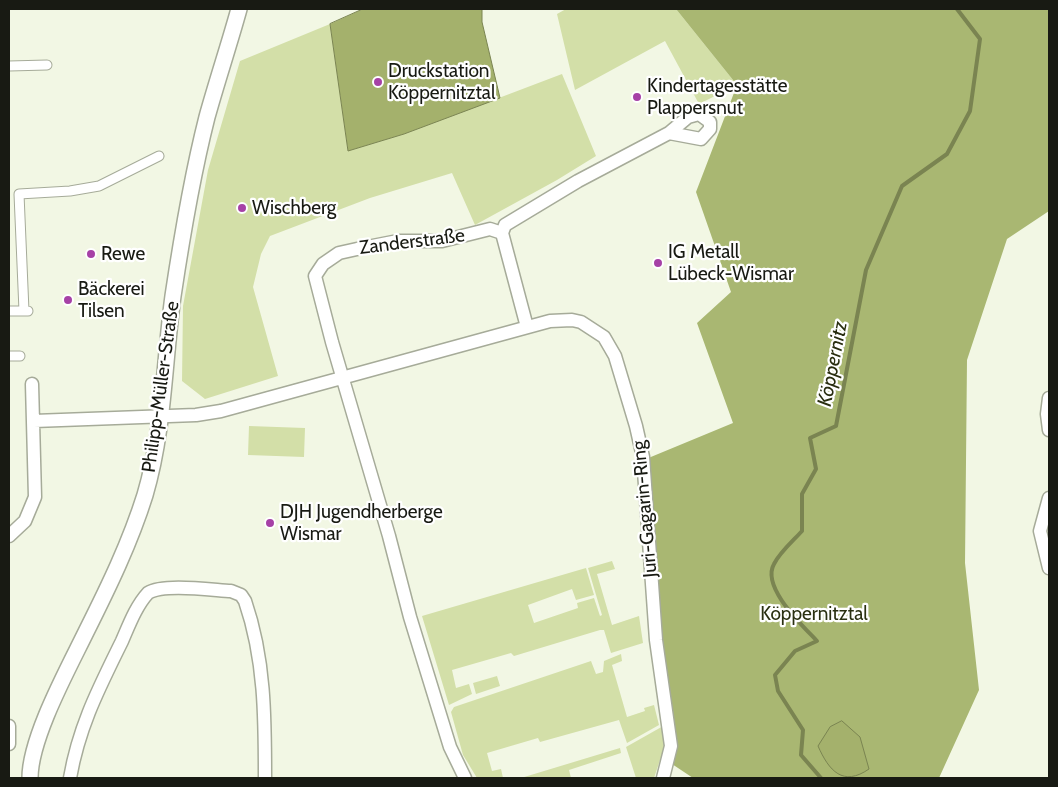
<!DOCTYPE html>
<meta charset="utf-8">
<style>
body{margin:0}
#map{position:relative;width:1058px;height:787px;overflow:hidden;background:#f2f7e4;font-family:Cabin,sans-serif}
canvas{display:block}
.frame{position:absolute;inset:0;border:10px solid #181a13;pointer-events:none}
</style>
<div id="map">
<canvas width="1058" height="787"></canvas>
<div class="frame"></div>
</div>
<script>
const ctx = document.querySelector('canvas').getContext('2d');
ctx.lineJoin = 'round';
function fillPath(path, color) {
  ctx.fillStyle = color;
  ctx.fill(path, 'evenodd');
}
function strokePath(path, color, width, dash) {
  ctx.strokeStyle = color;
  ctx.lineWidth = width;
  ctx.lineCap = dash ? 'butt' : 'round';
  ctx.setLineDash(dash || []);
  ctx.stroke(path);
}
function label(font, color, halo, rows, align = 'center') {
  ctx.font = font + ' Cabin,sans-serif';
  ctx.lineWidth = 4.5;
  ctx.setLineDash([]);
  ctx.textBaseline = 'middle';
  ctx.strokeStyle = halo;
  ctx.fillStyle = color;
  for (const [text, x, y, turn = 0] of rows) {
    ctx.save();
    ctx.translate(x, y);
    ctx.rotate((+turn || 0) * Math.PI / 180);
    ctx.textAlign = isNaN(turn) ? turn : align;
    if (halo) ctx.strokeText(text, 0, 0);
    ctx.fillText(text, 0, 0);
    ctx.restore();
  }
}
const green = new Path2D(`
 M566,9H676L737,85L699,104L665,41L575,90L557,14Z
 M330,24L348,151L404,134L562,74L596,156L557,180L475,225L452,173L370,198L270,236L261,254L253,287L278,376L205,399L182,381L183,306L208,170L240,61Z
 M249,426L305,428L304,457L248,455Z
 M612,561L615,569L597,574L612,625L639,616L643,643L611,653L604,630H600L514,656L511,653L452,670L456,688L469,684L472,694L449,705L422,616L586,568L594,595L576,600L572,589L528,605L534,623L578,608L577,603L594,598L600,616L602,615L588,568Z
 M621,654L622,661L612,665L627,717L645,711L644,708L654,705L659,725L627,743L619,720L540,742L538,738L487,753L492,771L501,769L503,778H477L463,755L451,712L454,707L591,661L596,674L603,672L604,661Z
 M497,676L500,686L476,694L473,683Z
 M665,725L664,748L654,778H636L626,747Z
 M620,748L621,753L569,770L571,778H521Z`);
const forest = new Path2D(`
 M676,9H1049V211L1007,239L967,360L965,563L979,690L939,778H693L669,762L646,459L733,423L697,323L731,292L696,192L737,85Z`);
const water = new Path2D(`
 M363,9H482V22L500,98L404,134L348,151L330,24Z
 M842,721L860,737L869,769C843,787 829,771 818,746L830,727Z`);
const stream = new Path2D(`
 M821,778L801,755L803,730L778,691L775,675L795,651L817,641C802,625 761,587 774,564C780,552 793,541 802,531V494L816,469L810,438L836,426L866,270L902,186L947,154L970,111L980,39L957,9`);
const pedestrian = new Path2D(`
 M9,66L47,65
 M9,311H28
 M24,311L19,194L70,191L99,186L159,156
 M9,356H20`);
const minor = new Path2D(`
 M527,327L502,233L505,225L578,181L669,133L688,117L699,114L710,122V129L701,139L669,133
 M1049,398L1047,414L1049,430
 M34,421L196,415L221,411L550,321L572,320L581,322L604,337L615,356L636,426L643,457L656,640L671,746L663,778
 M1049,498L1040,531L1049,568
 M9,536L25,521L35,497L32,384
 M9,726V744
 M70,778C79,726 99,688 122,641C129,625 136,606 148,593C163,583 212,590 231,591L241,595L245,601C265,659 265,718 265,778
 M465,778L450,747L410,617L389,536L332,342L315,276L323,264L339,253L357,249L398,241H442L490,229L502,233`);
const tertiary = new Path2D(`
 M30,778C30,738 68,669 86,632C108,588 130,543 145,495C164,431 164,362 173,296C182,236 192,176 207,117C217,81 229,45 239,9`);
const markers = [
 [378,82,5,"#a641a6"],
 [637,97,5,"#a641a6"],
 [242,208,5,"#a641a6"],
 [91,254,5,"#a641a6"],
 [658,263,5,"#a641a6"],
 [68,300,5,"#a641a6"],
 [270,523,5,"#a641a6"]
];
const poiNames = [
 ["Druckstation",388,71],
 ["Köppernitztal",388,93],
 ["Kindertagesstätte",647,86],
 ["Plappersnut",647,108],
 ["Wischberg",252,208],
 ["IG Metall",668,252],
 ["Lübeck-Wismar",668,274],
 ["Rewe",101,254],
 ["Bäckerei",78,289],
 ["Tilsen",78,311],
 ["DJH Jugendherberge",280,512],
 ["Wismar",280,534]
];
const streetNames = [
 ["Zanderstraße",412,242,-7],
 ["Philipp-Müller-Straße",161,387,-82],
 ["Juri-Gagarin-Ring",645,509,-95]
];
const parkNames = [
 ["Köppernitztal",814,614]
];
const waterNames = [
 ["Köppernitz",833,364,-79]
];
fillPath(green, '#d3dfa8');
fillPath(forest, '#a9b772');
fillPath(water, '#a4b16c');
strokePath(water, '#7a8451', 1);
strokePath(stream, '#7a8451', 4);
strokePath(pedestrian, '#a6ab99', 11);
strokePath(minor, '#a6ab99', 15);
strokePath(tertiary, '#a6ab99', 18);
strokePath(pedestrian, '#fff', 9);
strokePath(minor, '#fff', 12);
strokePath(tertiary, '#fff', 15);
for (const [x, y, r, color] of markers) {
  const dot = new Path2D();
  dot.arc(x, y, r, 0, 2 * Math.PI);
  ctx.fillStyle = color;
  ctx.fill(dot);
  strokePath(dot, '#fff', 2);
}
label('19px', '#181a13', '#fff', poiNames, 'left');
label('19px', '#181a13', '#fff', streetNames);
label('19px', '#2a3011', '#fff', parkNames);
label('italic 20px', '#292e10', '#fff', waterNames);
</script>
